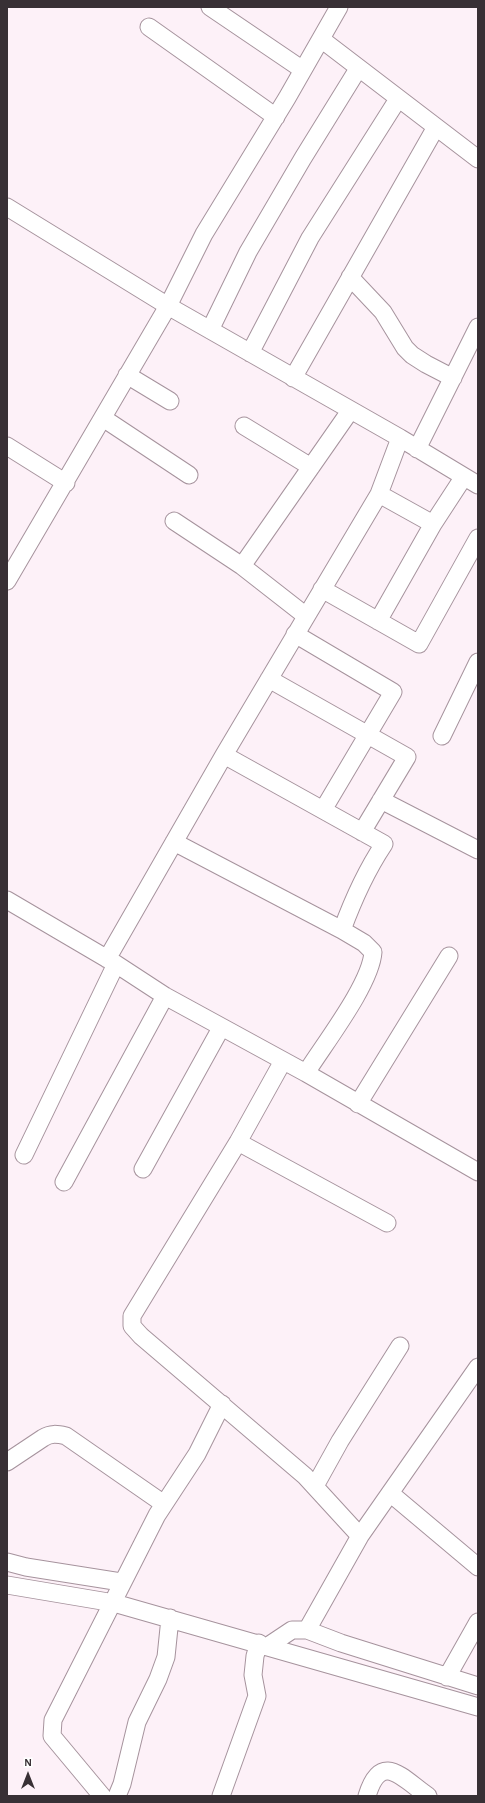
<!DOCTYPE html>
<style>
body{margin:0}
#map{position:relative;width:485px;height:1803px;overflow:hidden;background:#fdf1f8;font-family:"Alegreya Sans",sans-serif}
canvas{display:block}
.frame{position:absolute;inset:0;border:8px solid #383035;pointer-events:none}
.north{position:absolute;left:8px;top:1755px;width:40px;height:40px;-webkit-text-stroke:3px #fff;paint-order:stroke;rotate:0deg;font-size:11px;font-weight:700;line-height:16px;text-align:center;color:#383035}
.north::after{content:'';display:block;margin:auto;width:14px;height:18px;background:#383035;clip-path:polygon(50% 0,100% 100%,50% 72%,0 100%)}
</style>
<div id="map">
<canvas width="485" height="1803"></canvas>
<div class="frame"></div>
<div class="north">N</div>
</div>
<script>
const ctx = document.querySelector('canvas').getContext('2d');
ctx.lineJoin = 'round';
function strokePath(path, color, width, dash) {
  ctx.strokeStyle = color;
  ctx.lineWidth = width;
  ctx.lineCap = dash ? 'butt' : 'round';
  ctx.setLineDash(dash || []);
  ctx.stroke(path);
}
const minor = new Path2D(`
 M210,7L303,70
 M149,27L276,117
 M321,39L478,159
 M7,207L168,306L400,438L478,485
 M350,277L383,312L405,348L412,355L426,364L453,378
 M210,330L248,252L303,158L358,69
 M250,353L310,238L398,99
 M127,375L170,401
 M293,378L436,127
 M103,418L189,475
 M244,426L311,467
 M7,446L66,483
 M417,449L478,327
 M379,494L433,524
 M174,521L242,566L306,616
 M242,566L350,411
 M7,581L168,306L204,234L287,98L339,7
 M322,589L419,644L478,538
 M378,621L433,524L463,478
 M295,634L393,692L323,810
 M269,679L407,757L362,832
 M442,736L478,662
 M224,755L384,844C366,871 353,900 342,930
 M381,800L478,850
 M174,842L342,930L364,943L373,952C371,984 324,1044 306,1073
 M7,900L116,964L165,996L306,1073L478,1172
 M107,959L224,755L379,494L400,438
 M283,1061L238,1142L132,1316V1326L141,1336L305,1476L360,1536
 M358,1104L449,956
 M238,1142L387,1223
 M24,1155L116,964
 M143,1169L221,1028
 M64,1182L165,996
 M7,1462L43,1438C51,1433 57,1434 66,1436L164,1504
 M315,1486L340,1441L400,1346
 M390,1493L478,1567
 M7,1562L26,1567L121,1582
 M7,1585L114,1603L478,1707
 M307,1630L360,1536L478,1367
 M268,1646L292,1630H307L341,1643L478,1686
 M447,1677L478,1622
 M102,1796L52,1736L53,1720L157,1515L197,1454L222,1404
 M117,1796L122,1784L137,1722L158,1679L166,1657L170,1618
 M221,1796L257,1696L253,1675L255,1656L259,1643
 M367,1796C381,1750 402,1778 428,1796`);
strokePath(minor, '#a6939d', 19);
strokePath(minor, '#fff', 17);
</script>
